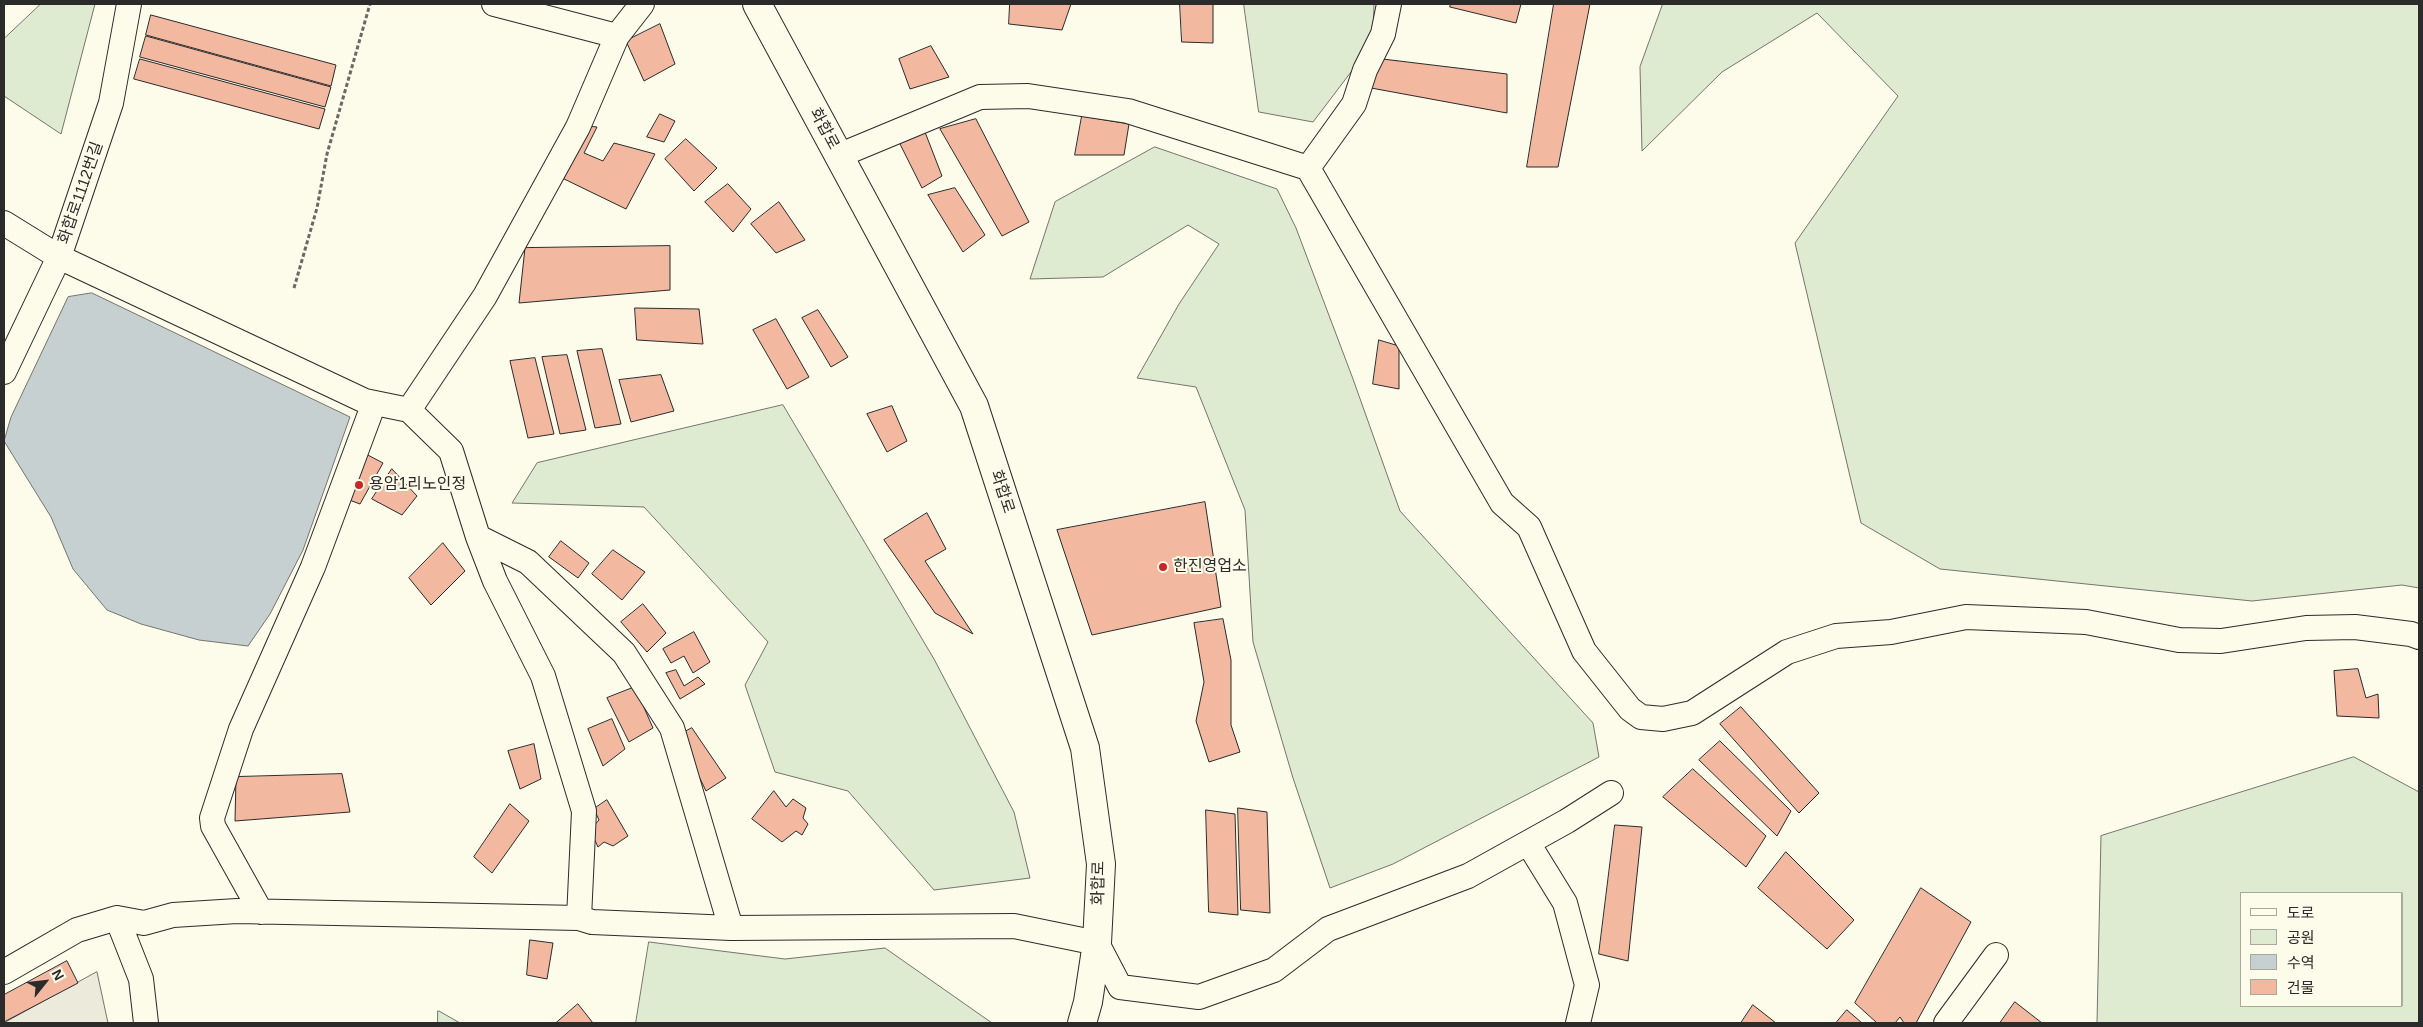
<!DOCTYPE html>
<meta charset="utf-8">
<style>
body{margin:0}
#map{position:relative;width:2423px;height:1027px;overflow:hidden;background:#fdfbea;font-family:Arial,"Noto Sans KR",sans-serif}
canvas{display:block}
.frame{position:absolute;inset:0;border:5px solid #2b2b2b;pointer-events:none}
.legend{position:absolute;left:2240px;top:892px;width:162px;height:115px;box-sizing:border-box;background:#fdfbea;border:1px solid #a9a89e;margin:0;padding:6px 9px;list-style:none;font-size:15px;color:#2b2b2b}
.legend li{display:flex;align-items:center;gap:10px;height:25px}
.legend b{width:25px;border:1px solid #a9a89e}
.north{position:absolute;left:20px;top:957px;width:50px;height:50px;-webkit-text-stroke:4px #fdfbea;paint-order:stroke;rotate:61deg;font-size:14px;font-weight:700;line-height:20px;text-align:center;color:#2b2b2b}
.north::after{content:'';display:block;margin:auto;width:18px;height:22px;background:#2b2b2b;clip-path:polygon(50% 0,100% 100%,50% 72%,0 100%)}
</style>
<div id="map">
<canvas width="2423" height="1027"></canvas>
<div class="frame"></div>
<ul class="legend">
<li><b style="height:6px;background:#fdfbea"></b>도로</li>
<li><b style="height:14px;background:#deebd1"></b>공원</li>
<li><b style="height:14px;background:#c7d0d0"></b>수역</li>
<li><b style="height:14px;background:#f2b8a0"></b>건물</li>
</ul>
<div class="north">N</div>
</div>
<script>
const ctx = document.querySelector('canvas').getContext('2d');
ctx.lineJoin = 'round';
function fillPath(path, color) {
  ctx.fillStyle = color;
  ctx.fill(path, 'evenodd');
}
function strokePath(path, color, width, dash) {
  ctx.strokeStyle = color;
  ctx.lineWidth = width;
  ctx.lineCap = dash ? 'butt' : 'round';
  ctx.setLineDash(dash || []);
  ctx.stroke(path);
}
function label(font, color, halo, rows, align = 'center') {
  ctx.font = font + ' Arial,"Noto Sans KR",sans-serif';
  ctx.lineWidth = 4;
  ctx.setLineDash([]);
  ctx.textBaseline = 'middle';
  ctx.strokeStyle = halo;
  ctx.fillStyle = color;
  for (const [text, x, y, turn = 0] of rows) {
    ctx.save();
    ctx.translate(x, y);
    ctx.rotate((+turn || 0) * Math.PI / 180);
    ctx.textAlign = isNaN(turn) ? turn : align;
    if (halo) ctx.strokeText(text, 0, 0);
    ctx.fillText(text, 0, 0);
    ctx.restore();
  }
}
const green = new Path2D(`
 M41,4H95L61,134L4,96V39Z
 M1244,4H1374L1373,43L1313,122L1259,112Z
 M1663,4H2419V588L2402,585L2252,601L1940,569L1861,523L1795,243L1898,96L1817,13L1722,72L1642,151L1640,67Z
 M1155,147L1277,189L1296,228L1353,379L1400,511L1593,723L1599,757L1393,864L1330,888L1293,778L1253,642L1245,510L1196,387L1137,378L1179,304L1219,244L1188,225L1103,277L1030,279L1055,202Z
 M783,405L934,659L1014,812L1030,878L934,890L848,791L775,772L745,685L768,642L644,507L512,503L537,463Z
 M2354,757L2419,792V1023H2097L2101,836ZM2402,893V1006H2242V893Z
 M649,942L785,959L885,948L992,1023H636Z
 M438,1011H439L460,1023H438Z`);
const parking = new Path2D(`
 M97,972L108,1023H4Z`);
const water = new Path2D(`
 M92,293L350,417L303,550L270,614L248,646L199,640L141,624L107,610L73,569L51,517L4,441L11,417L68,297Z`);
const building = new Path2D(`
 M1010,4H1071L1062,30L1009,24Z
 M1180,4H1213V43L1182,42Z
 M1451,4H1521L1516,23L1450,7Z
 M1554,4H1590L1558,167H1527Z
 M151,15L336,65L331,86L146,35Z
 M660,24L675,64L644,81L626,41Z
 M146,36L331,87L325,107L140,57Z
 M931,46L949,77L910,89L899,59Z
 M1374,58L1507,74V113L1371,88Z
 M140,59L325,109L319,129L134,79Z
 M660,114L675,121L664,142L647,137Z
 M1082,116L1129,124L1124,155H1075Z
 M976,119L1029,222L1002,236L940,129Z
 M587,126L597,127L584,153L603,161L614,143L655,154L626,209L560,177Z
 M925,132L942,176L922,188L899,142Z
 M686,139L717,168L694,191L665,159Z
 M728,184L751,209L733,232L705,202Z
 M955,188L985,235L963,252L928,195Z
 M779,202L805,240L776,253L751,224Z
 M670,246V290L519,303L525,248Z
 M635,308L699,309L703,344L637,340Z
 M818,310L848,357L831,367L802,318Z
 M776,319L809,377L787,389L753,330Z
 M1379,340L1399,346V389L1373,384Z
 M602,349L621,424L595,428L577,351Z
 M567,355L586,430L560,434L542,357Z
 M535,358L554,434L528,438L510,361Z
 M661,375L674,411L631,422L619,380Z
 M892,406L907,441L887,452L867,414Z
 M364,453L383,463L360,504L344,498Z
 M392,469L417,496L402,515L372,499Z
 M1205,502L1221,607L1092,635L1057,530Z
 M927,513L946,549L925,561L973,634L935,613L884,540Z
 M561,541L589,563L578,578L549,557Z
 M443,543L465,571L431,605L409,578Z
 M613,550L645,572L622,600L592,574Z
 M643,604L666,633L647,652L621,622Z
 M1223,619L1231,660V725L1240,752L1209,762L1196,721L1204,682L1194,623Z
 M694,632L710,662L693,673L684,656L671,663L663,649Z
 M2358,669L2366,698L2378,694L2379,718L2337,716L2334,671Z
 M676,670L684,686L698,677L705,684L680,699L666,673Z
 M635,687L653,728L629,742L607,698Z
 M1741,707L1819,793L1799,813L1720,724Z
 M612,719L625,749L603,766L588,729Z
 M692,728L726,778L706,791L679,735Z
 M1720,741L1791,811L1777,836L1699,760Z
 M534,744L541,779L520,789L508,751Z
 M1693,769L1766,836L1746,867L1663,797Z
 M342,774L350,812L235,821L236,777Z
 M774,791L786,807L793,799L806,808L803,818L808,824L802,835L796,831L782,842L752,819Z
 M607,800L628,836L613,846L604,842L598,847L590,830L599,820L594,809Z
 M510,804L529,821L492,873L474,857Z
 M1238,808L1267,812L1270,913L1241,910Z
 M1206,810L1235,814L1238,915L1209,912Z
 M1615,825L1642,827L1628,961L1599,954Z
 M1786,852L1854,920L1827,949L1758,888Z
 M1921,888L1971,922L1916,1023H1904L1900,1017L1895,1023H1877L1855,1003Z
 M530,940L553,943L547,979L527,975Z
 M67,961L78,983L4,1022V995Z
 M2015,1002L2042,1023H2000Z
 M578,1004L593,1023H556Z
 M1753,1005L1776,1023H1741Z
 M1847,1010L1862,1023H1836Z`);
const path = new Path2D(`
 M294,288L317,208L327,154L370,4`);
const minor = new Path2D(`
 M494,4L617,36
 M838,156L980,97L1028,96L1128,111L1308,168L1502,503L1529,527L1584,651L1630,709L1641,717L1663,719L1692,713L1787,652L1836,636L1891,632L1966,617L2086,622L2179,640L2221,641L2306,628L2355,627L2411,634L2419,637
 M1308,168L1354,104L1365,70L1383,34L1389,4
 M4,223L59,257L365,401L409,410
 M4,372L59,257L111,103L129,4
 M478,537L528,562L624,653L672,728L731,928
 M1528,843L1565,903L1587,985L1578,1023
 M261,912L213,826L212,818L241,729L313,567L374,403
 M117,918L141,979L146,1023
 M579,918L584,811L543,676L495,581L478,537L451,451L409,410L485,296L578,127L617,36L642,4
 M4,972L77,930L117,918L144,923L173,915L237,911L579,918L592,922L731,928L1014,926L1097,943L1120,987L1199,997L1274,970L1328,929L1468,876L1567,821L1611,793
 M1946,1023L1996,955`);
const major = new Path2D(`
 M757,4L974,406L1085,748L1101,864L1097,943L1088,1002L1082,1023`);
const markers = [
 [359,485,5,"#c62828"],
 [1163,567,5,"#c62828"]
];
const streetNames = [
 ["화합로",824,129,62],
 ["화합로1112번길",81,193,-71],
 ["화합로",1002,492,72],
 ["화합로",1099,883,-89]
];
const poiNames = [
 ["용암1리노인정",369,485],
 ["한진영업소",1173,567]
];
fillPath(green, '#deebd1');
strokePath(green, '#74746e', 1);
fillPath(parking, '#eceadb');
strokePath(parking, '#74746e', 1);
fillPath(water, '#c7d0d0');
strokePath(water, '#74746e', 1);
fillPath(building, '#f2b8a0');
strokePath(building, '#2b2b2b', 1);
strokePath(minor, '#2b2b2b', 26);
strokePath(major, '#2b2b2b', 30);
strokePath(path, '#6a6964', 3, [4, 2.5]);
strokePath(minor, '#fdfbea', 24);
strokePath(major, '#fdfbea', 28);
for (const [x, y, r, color] of markers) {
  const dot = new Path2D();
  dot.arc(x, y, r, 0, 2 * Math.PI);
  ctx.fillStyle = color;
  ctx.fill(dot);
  strokePath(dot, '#fdfbea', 2);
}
label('16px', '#2b2b2b', '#fdfbea', streetNames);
label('16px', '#2b2b2b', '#fdfbea', poiNames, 'left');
</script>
